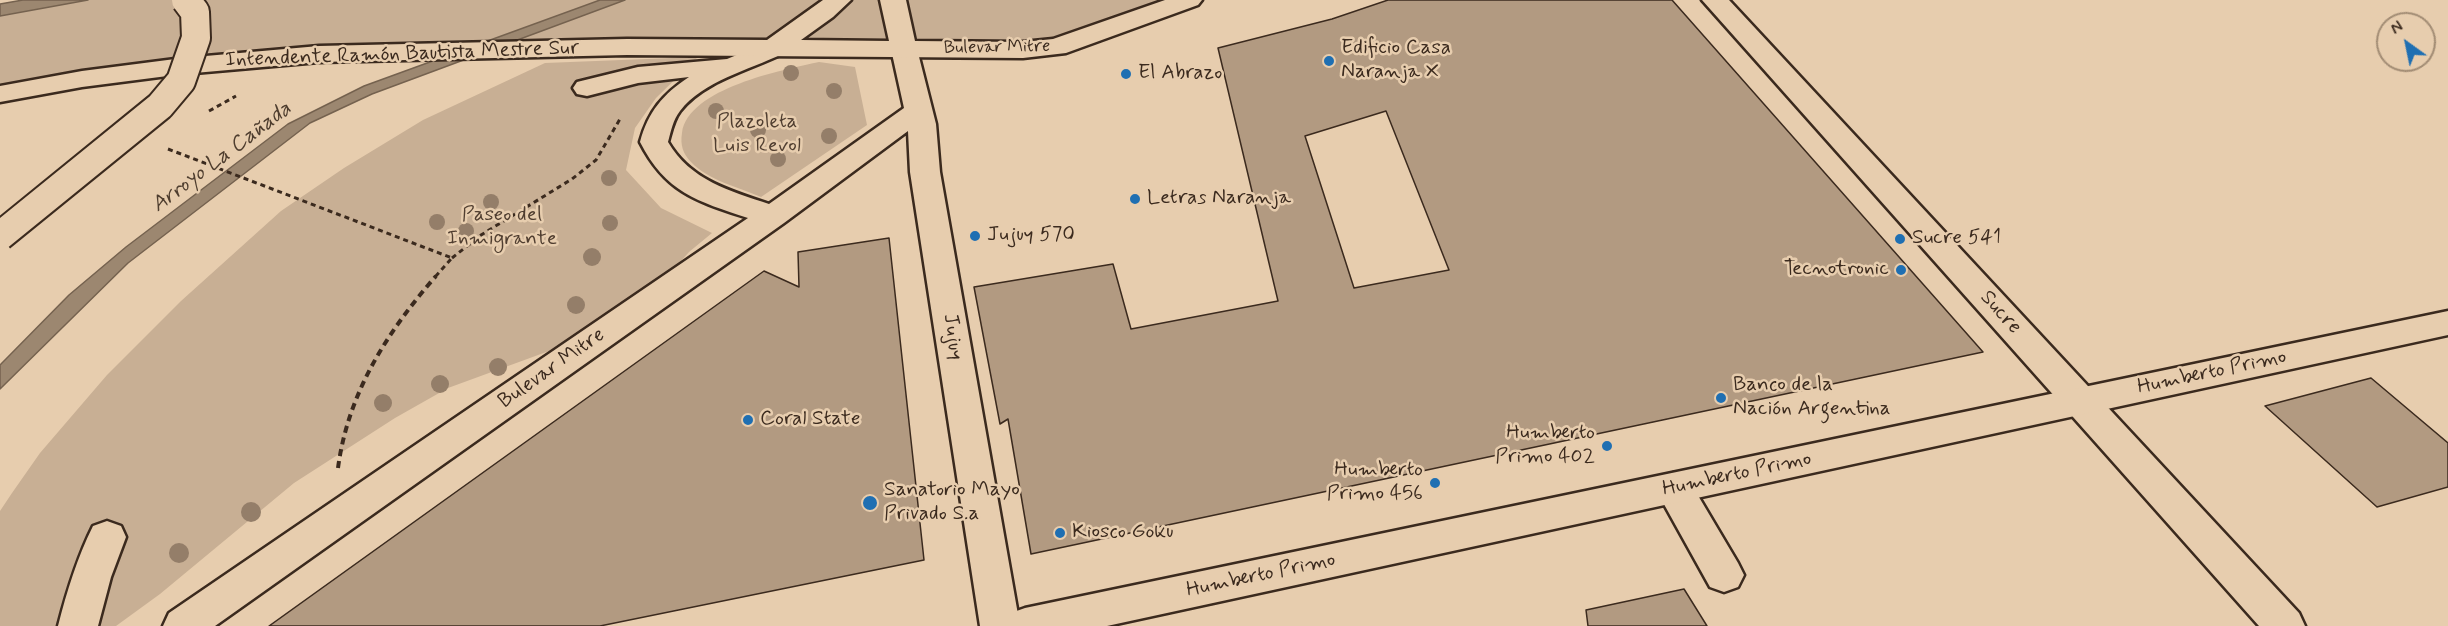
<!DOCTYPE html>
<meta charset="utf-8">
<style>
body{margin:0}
#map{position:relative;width:2448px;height:626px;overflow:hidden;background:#e7cdae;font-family:Mynerve,sans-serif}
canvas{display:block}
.north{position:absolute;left:2376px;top:12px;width:60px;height:60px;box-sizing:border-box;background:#e7cdae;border:2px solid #a28c74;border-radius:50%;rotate:327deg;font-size:16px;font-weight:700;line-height:24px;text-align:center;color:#3b2a1e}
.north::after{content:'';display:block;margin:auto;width:21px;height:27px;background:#1f6fb2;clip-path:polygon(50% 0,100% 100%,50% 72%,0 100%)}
</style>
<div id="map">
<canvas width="2448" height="626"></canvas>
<div class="north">N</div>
</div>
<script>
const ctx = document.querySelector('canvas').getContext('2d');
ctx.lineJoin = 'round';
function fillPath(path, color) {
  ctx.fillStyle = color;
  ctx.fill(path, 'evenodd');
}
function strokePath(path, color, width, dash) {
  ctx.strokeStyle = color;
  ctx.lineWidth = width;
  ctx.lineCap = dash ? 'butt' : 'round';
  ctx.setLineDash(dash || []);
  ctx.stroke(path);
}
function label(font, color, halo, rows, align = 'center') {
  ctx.font = font + ' Mynerve,sans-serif';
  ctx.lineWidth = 5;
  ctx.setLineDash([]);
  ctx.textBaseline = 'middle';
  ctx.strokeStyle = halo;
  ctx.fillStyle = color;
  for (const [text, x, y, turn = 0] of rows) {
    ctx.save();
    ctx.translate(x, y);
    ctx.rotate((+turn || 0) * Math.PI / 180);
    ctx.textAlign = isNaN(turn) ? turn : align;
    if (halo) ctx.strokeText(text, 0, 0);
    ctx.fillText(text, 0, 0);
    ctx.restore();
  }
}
const green = new Path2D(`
 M88,0H1189L1057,47L319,54L0,94V16Z
 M698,57L656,98L635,128L626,170L661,208L712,233L689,252L659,286L590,336L448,388L395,418L294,483L160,594L116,626H0V511L12,493L40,453L107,375L181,301L281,211L344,168L423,120L545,63Z
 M819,62L855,67L867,125L761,197C739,187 709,181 691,162C683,154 680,145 682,133C688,88 783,70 819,62Z`);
const water = new Path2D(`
 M23,0H88L0,16V4Z
 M600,0H625L372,94L310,123L128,263L0,389V365L69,295L126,247L288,124L364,86Z`);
const building = new Path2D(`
 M1388,0H1672L1983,352L1031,554L1008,419L1000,424L974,287L1113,264L1131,329L1278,301L1218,48L1332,19ZM1386,111L1449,270L1354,288L1305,136Z
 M889,238L924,560L600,626H269L764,271L799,287L798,252Z
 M2371,378L2448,443V487L2377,507L2265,406Z
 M1684,589L1707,626H1588L1586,610Z`);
const pathFar1 = new Path2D(`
 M209,111L236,96
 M168,149L452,258L435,277
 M452,258L481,235L572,179L596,160L620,119`);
const path = new Path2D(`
 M338,468C348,393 387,332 436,276`);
const minor = new Path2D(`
 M1702,0H1729L2299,613L2305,626H2259Z
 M773,40L782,42L786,48L782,54C749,70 703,81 680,111C673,120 671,131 668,142C690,180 730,191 769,204L904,108L891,49L895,43L904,41L913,43L917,49L936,124L940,172L1020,626H980L910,172L908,131L784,223L215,626H163L169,613L748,218C697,201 666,193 640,142C648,112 663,94 689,77L638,83L587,96L577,94L573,88L577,82L638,67L727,59Z
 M1674,473L1687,477L1738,563L1744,575L1738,587L1724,592L1710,587L1655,488L1661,477Z
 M107,521L121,526L126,537L111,577L98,626H58C67,591 77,558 93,526Z`);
const major = new Path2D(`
 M823,0H851L833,17L801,40L889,41L880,0H906L915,41L1023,42L1053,39L1165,0H1202L1198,5L1066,53L1023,58L627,55L319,62L183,74L82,87L0,102V86L82,71L183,58L319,46L627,39L767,40Z
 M2448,311V335L1107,626H1005L1011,613L1025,608Z`);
const majorBridge = new Path2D(`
 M0,236L160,106L181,81L196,38L195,12L186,0`);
const trees = [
 [791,73,8],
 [834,91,8],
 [716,111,8],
 [758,130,8],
 [829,136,8],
 [778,159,8],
 [609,178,8],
 [491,202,8],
 [437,222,8],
 [610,223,8],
 [466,231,8],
 [592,257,9],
 [576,305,9],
 [498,367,9],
 [440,384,9],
 [383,403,9],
 [251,512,10],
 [179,553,10]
];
const markers = [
 [1329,61,6,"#1f6fb2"],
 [1126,74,6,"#1f6fb2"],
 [1135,199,6,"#1f6fb2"],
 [975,236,6,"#1f6fb2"],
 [1900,239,6,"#1f6fb2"],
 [1901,270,6,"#1f6fb2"],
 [1721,398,6,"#1f6fb2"],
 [748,420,6,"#1f6fb2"],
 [1607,446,6,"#1f6fb2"],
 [1435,483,6,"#1f6fb2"],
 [870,503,8,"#1f6fb2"],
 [1060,533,6,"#1f6fb2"]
];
const farStreetnames = [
 ["Bulevar Mitre",997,48,-1]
];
const poiNames = [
 ["Edificio Casa",1341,49],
 ["Naranja X",1341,73],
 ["El Abrazo",1138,74],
 ["Letras Naranja",1147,199],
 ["Jujuy 570",987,236],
 ["Sucre 541",1912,239],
 ["Tecnotronic",1889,270,"right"],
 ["Banco de la",1733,386],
 ["Nación Argentina",1733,410],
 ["Coral State",760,420],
 ["Humberto",1595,434,"right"],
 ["Primo 402",1595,458,"right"],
 ["Humberto",1423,471,"right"],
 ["Primo 456",1423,495,"right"],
 ["Sanatorio Mayo",884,491],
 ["Privado S.a",884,515],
 ["Kiosco Goku",1072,533]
];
const streetNames = [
 ["Intendente Ramón Bautista Mestre Sur",402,55,-2],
 ["Sucre",2000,313,48],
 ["Jujuy",952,337,82],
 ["Bulevar Mitre",552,369,-35],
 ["Humberto Primo",2212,373,-12],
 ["Humberto Primo",1737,475,-12],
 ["Humberto Primo",1261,576,-12]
];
const parkNames = [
 ["Plazoleta",757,123],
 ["Luis Revol",757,147],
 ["Paseo del",502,216],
 ["Inmigrante",502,240]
];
const waterNames = [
 ["Arroyo La Cañada",222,158,-37]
];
fillPath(green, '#c8af94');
fillPath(water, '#9c8770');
strokePath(water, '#75624f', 1.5);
fillPath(building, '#b29a81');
strokePath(building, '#3b2a1e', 1.5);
strokePath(minor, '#3b2a1e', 5);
strokePath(major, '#3b2a1e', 5);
strokePath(pathFar1, '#3b2a1e', 3, [5, 4]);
strokePath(path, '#3b2a1e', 4, [7, 5]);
fillPath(minor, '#e7cdae');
fillPath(major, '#e7cdae');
strokePath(majorBridge, '#3b2a1e', 32, []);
strokePath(majorBridge, '#e7cdae', 28);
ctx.fillStyle = '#947e69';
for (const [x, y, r] of trees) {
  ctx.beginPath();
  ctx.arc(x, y, r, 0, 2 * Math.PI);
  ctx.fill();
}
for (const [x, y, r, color] of markers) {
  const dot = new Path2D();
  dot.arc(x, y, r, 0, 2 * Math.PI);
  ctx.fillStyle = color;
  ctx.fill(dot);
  strokePath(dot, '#e7cdae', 2);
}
label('18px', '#3b2a1e', '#e7cdae', farStreetnames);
label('21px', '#3b2a1e', '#e7cdae', poiNames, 'left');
label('21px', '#3b2a1e', '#e7cdae', streetNames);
label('21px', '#503e30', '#e7cdae', parkNames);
label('italic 22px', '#4e3d2e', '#e7cdae', waterNames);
</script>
